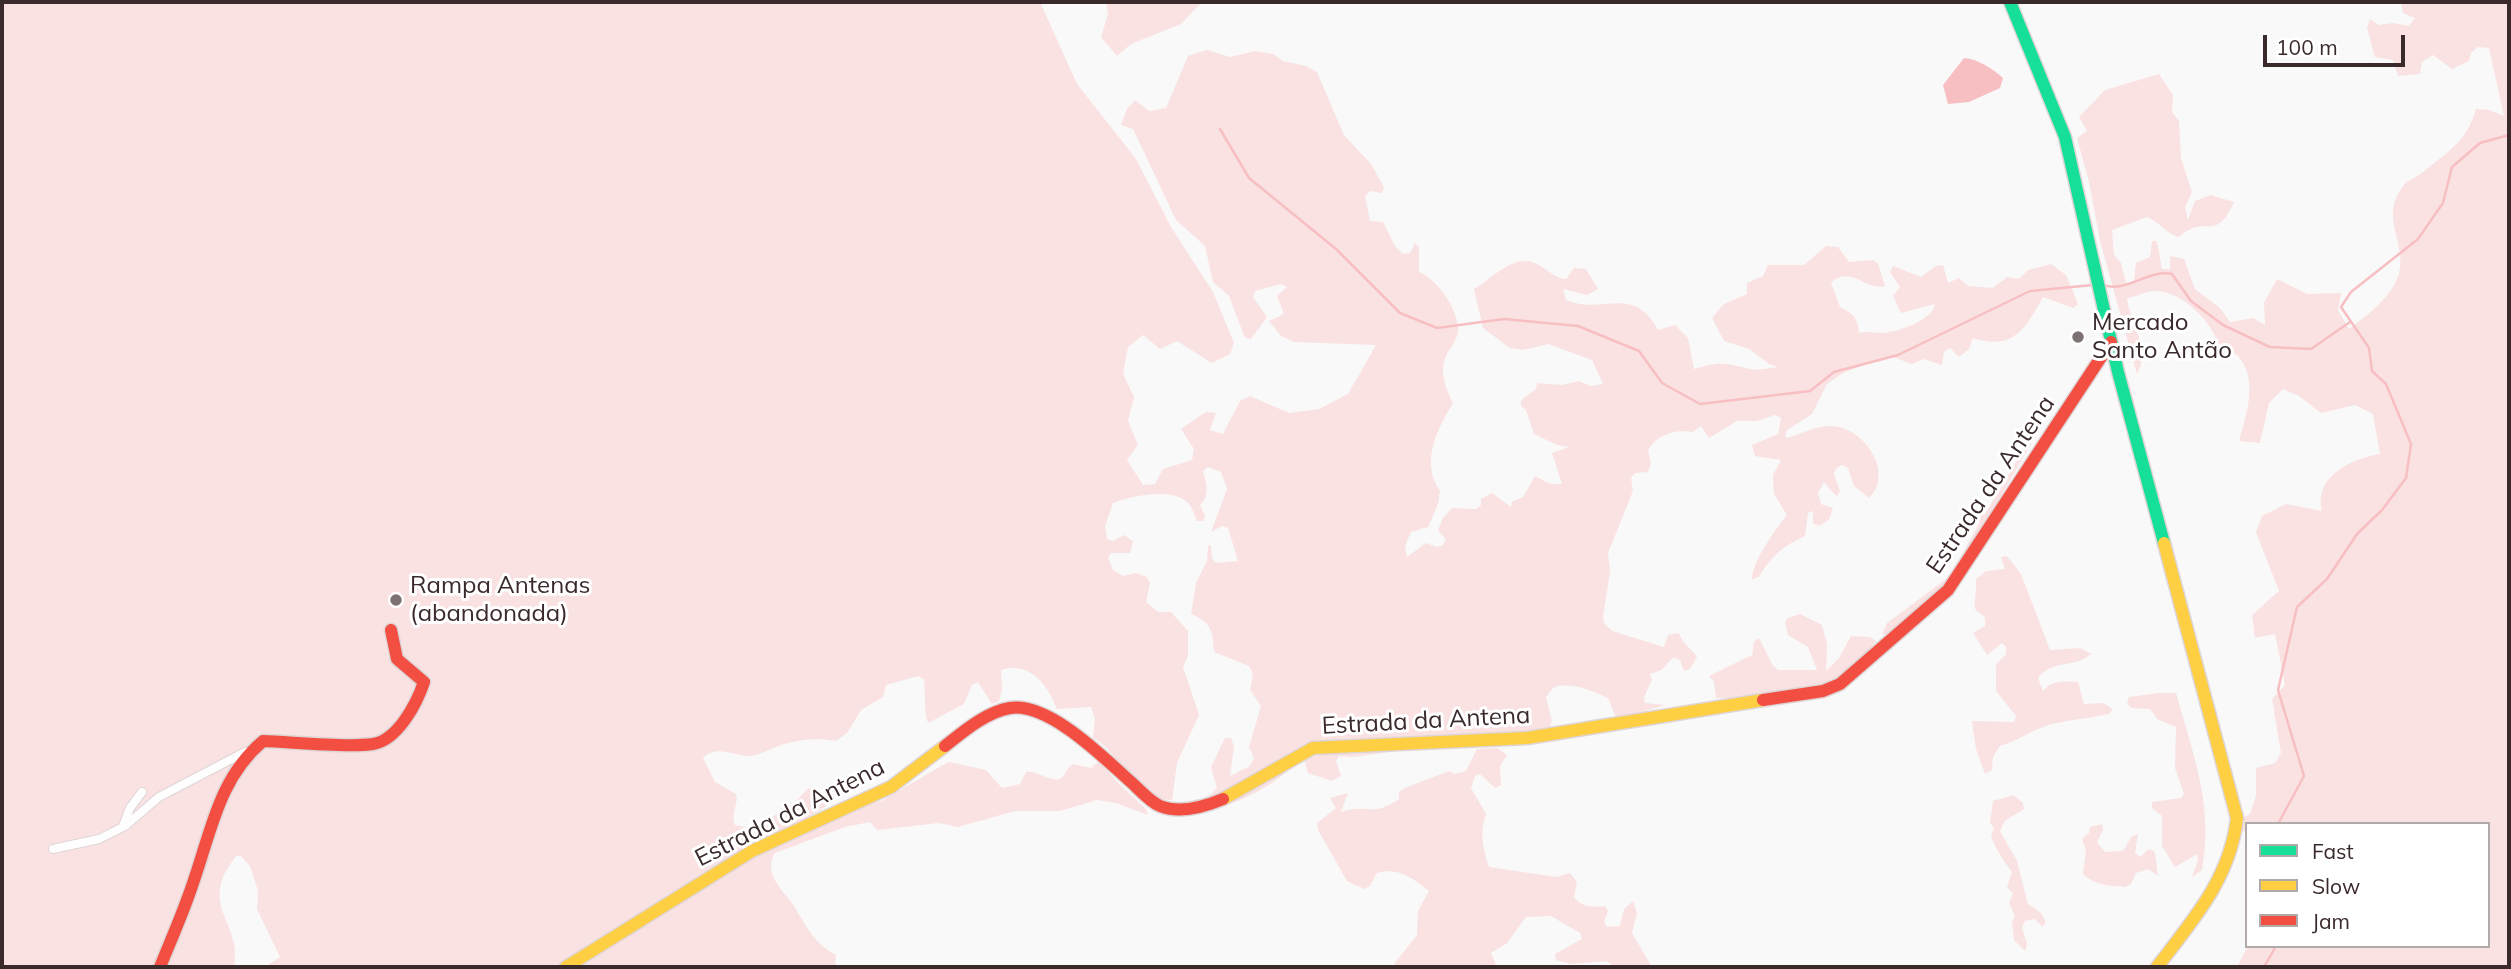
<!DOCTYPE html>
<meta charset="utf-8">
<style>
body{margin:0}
#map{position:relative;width:2511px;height:969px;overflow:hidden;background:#f9f9f9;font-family:Mulish,sans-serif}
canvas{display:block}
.frame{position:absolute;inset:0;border:4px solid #3a2a2b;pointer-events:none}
.legend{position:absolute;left:2245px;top:822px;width:245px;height:126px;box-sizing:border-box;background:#fff;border:2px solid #b0aaaa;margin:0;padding:9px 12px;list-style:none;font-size:21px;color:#3a2a2b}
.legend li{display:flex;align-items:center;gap:14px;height:35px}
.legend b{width:35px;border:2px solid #b0aaaa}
.scale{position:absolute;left:2263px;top:35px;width:142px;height:32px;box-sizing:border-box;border:4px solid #3a2a2b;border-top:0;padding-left:9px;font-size:21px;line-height:24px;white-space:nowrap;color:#3a2a2b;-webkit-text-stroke:5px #fff;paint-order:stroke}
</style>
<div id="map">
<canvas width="2511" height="969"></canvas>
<div class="frame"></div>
<ul class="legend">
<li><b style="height:9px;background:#16e098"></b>Fast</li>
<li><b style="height:9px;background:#ffcf43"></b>Slow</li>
<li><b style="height:9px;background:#f24e42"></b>Jam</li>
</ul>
<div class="scale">100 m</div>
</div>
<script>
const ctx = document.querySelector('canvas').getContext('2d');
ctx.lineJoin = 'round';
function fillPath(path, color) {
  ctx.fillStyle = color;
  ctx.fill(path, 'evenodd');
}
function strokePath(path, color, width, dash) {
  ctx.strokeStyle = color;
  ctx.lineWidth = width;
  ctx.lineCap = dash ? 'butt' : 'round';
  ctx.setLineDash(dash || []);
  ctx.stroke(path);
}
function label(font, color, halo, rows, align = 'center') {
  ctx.font = font + ' Mulish,sans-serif';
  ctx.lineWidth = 6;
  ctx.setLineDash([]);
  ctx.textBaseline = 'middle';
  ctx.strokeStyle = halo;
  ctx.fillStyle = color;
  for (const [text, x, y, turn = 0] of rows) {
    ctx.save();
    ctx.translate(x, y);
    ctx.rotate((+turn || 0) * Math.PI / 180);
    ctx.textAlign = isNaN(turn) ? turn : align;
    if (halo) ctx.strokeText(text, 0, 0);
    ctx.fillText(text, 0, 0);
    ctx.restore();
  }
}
const green = new Path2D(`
 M2,2H1040L1077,84L1136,159L1171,227L1213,292L1234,343L1230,354L1212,363L1177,341L1160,349L1143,335L1128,347L1123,374L1134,397L1128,421L1138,445L1127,460L1143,485L1155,484L1163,469L1192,460L1194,449L1181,429L1206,412L1216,413L1210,430L1223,434L1240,401L1250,396L1289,413L1319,409L1348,394L1376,345L1294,342L1281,336L1269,321L1284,314L1277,296L1287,287L1281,284L1255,291L1253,297L1267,317L1251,339L1245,338L1229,296L1213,282L1205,246L1176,220L1133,129L1121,125L1127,109L1135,100L1149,111L1166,108L1188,56L1207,50L1230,57L1255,51L1273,54L1283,61L1306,66L1317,72L1344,135L1371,164L1384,187L1382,193L1370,191L1365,196L1370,221L1383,222L1395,246L1403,254L1410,253L1415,243L1419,247V272C1437,279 1457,308 1458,327C1459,337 1453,344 1448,352C1438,369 1445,387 1453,403C1437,430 1420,462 1440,491L1438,504L1428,527L1411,532L1405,546L1407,557L1426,543L1437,547L1443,545L1446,540L1438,530L1443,518L1452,508L1476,509L1481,505V499L1492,493L1511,507L1512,502L1523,497L1535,476L1550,484H1562L1552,453L1569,447L1557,445L1534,434L1526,410L1521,406V400L1536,389L1537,383L1562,385L1579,381L1591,386L1603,384L1592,360L1548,344L1523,350L1510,348L1483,328L1474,289C1496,276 1517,249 1542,267C1550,272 1557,279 1566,279L1574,268L1586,269L1598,289L1587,295L1563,289L1566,300C1601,316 1633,283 1658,330L1675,325L1688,338L1694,369C1720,361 1725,363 1750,369C1758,371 1770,368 1778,367L1769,364L1749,349L1724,341L1712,318L1724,304L1747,294V283L1763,276L1768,265H1804L1826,246L1838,247L1849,262L1873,260L1878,264L1885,286C1867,292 1850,264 1831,283L1840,307C1854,314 1857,317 1859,333C1868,331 1874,333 1882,333C1897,333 1934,319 1935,304L1901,313L1893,296L1900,287L1890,272L1893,266L1921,277L1936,266L1943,265L1948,283L1959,278L1968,286L1993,288L2007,277L2019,279L2028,270L2051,264L2066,275L2078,304L2073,308L2043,297C2025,329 2014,351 1973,338L1969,349L1959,357L1950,348L1944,352L1942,365L1924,359L1912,364L1893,357L1881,358L1843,373L1827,384L1812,414L1786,431V438C1799,435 1814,427 1828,426C1862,424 1896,472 1869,498L1854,486L1848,468L1842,465L1836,468L1834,474L1840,491L1837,497L1824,482L1818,493L1821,504L1833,508L1829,520L1819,526L1813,523V511L1808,513L1805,536C1783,546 1771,556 1759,577L1752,579C1752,562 1775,530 1787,515L1774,494L1773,475L1781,460L1755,456L1752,445L1778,434L1781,418L1775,415L1756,421H1737L1709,438L1701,426L1693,432C1675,429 1658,434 1648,450L1651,463L1648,472L1635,473L1631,478L1633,491L1608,553L1610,572L1603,617L1604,623L1612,631L1664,647L1668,635L1679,633C1683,646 1691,647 1697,657L1690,669L1684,671L1680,660L1674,657L1661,670L1650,674L1652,680L1644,697L1645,703L1665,705L1621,718L1615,715L1608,698C1590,690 1574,682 1554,687L1546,697L1552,721L1550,727L1518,735L1353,757L1339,756L1336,761L1341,776L1332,781L1308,773L1303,756C1276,787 1232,808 1192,813L1217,788L1211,767L1225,738H1231L1234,746L1230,776L1250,766L1254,758L1249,747L1261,706L1250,690L1253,674L1249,666L1214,652C1213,631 1211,622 1191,614L1196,583L1207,561L1208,546L1211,545L1212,558L1216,563L1238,561L1228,528L1222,526L1211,532L1227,489L1221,472L1208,467L1203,471C1206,483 1211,495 1200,505L1205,515L1203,521H1197C1194,514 1192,506 1186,501C1169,488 1132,496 1113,503L1105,526L1107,539L1113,541L1124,535L1133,541L1130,553H1111L1108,558L1113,570L1123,576L1136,573L1147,577L1150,583L1146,602L1158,612H1171L1188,631V656L1183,667L1199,715L1177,763L1172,800C1166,799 1156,800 1150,797C1124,785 1118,750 1093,738L1095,719L1091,707L1057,709C1047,684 1030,661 1001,670L1002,689L999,701L992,704L978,682L972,685L964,704L928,723C923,708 926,694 924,679L918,676L886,685L883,697L861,710L847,733L836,741C818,738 800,739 781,745C772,748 760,755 750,756C734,756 716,744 703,758L715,782L736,794C739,805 730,814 735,825L754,829L795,802L809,788L825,795L850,788L819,811L605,938L566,967H265L280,957L257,909L258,891L250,866L241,856H236C196,907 243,921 234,967H2Z
 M1106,2H1202L1181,24L1131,44L1117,56L1101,37L1108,14Z
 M2401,2H2509V967H2237L2248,946H2488V824H2247V835L2237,822L2250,814L2256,796V768L2275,763L2281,753L2272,699L2285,685L2275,634L2255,638L2252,615L2279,591L2256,532L2262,516L2286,504L2322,511C2314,476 2351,459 2380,454L2373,414L2355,405L2321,413L2299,396L2283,389L2269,403L2260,443L2239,441C2246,416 2259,379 2238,356C2234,352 2224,348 2219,345C2211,321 2183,291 2154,291C2146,291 2136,297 2127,298C2130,325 2152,348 2137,374L2100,241L2089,182L2077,138L2087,131L2079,117L2105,90L2159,74L2173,95L2172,112L2179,121L2181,158L2192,192L2185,207L2188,220L2195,201L2211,195L2234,202C2215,245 2206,212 2179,237C2166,234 2160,222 2147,217L2112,230L2114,255L2121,263L2126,283L2134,281L2136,263L2150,257L2152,241H2157L2162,269H2170V256L2184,259L2195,289L2220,308L2230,322L2253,318L2265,325L2264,303L2277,279L2307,294L2341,293L2338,310L2349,329C2367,316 2393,296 2399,273C2407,242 2378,216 2404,185C2408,180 2417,177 2422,173C2447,152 2467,142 2476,109L2489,110L2504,116L2489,48L2478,47L2471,53L2469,61L2452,69L2433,55L2422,62L2420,74L2398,76L2393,60L2375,57L2367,28L2370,19L2379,25L2393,23L2409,26L2415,18L2403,13Z
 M2032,435L2036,436L1951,581L1891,634H1882L1887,623L1950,576L1980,522L1976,518L1985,514Z
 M2007,556L2021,574L2050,650L2080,648L2091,654C2077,668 2052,659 2038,678L2043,691C2051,680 2065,681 2078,682L2084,704L2103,703L2113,709L2109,714C2090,718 2070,720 2052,724C2033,729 2018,741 2000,746L1993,757L1992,770L1985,774L1976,749L1972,721L2014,722L2016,716L1996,691V665L2006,654V647L2002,643L1987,655L1973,633L1985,626V618C1983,614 1979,613 1976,610C1973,607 1977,587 1976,579L1986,571L2005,569L2001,557Z
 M1800,614L1822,625L1827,644L1826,671L1839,658L1851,636L1870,637L1876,641C1870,649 1864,661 1856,667C1821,695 1759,699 1716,698L1714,682L1709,676L1752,655L1754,642L1759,638L1773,666L1778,670H1817L1808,647L1788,635L1785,622L1788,618Z
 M2159,693H2176C2193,754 2214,807 2202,870L2192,877L2198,860L2197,854L2175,867L2162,846V816L2152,808V802L2181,798L2184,794L2175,768L2176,727L2157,719L2150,709L2131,708L2127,703L2129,697Z
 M1497,748L1507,755L1500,766L1501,785L1495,788L1480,774L1475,776L1471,788L1486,814C1479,833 1483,848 1489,867L1557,877L1570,873L1577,882L1574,897C1581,907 1594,908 1605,906L1608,911L1604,922L1607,927L1620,926L1624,909L1633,901L1637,913L1632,933L1652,967H1615L1607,961L1570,964L1556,960L1555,954L1582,939L1580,933L1551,916L1526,917L1507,943L1491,953L1497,967H1395L1394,964L1417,935L1418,911L1429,891C1412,878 1399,867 1377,873L1370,886L1364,889L1347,881L1318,830L1317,823L1336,808L1330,798L1348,793L1341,812C1369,803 1371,818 1399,799V792L1405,788L1449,771L1455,774L1466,771L1477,749Z
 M1100,760L1115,780L1146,809L1148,815L1116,803L1097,800L1060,811H1015L958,827L939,823L877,830L870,822L845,827L775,853C762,874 784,891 794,906C806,926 815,944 836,955L835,967H577L753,858L862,805L881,801L943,765L949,762L986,770L1002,788L1020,784L1026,772C1036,770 1053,784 1061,778C1067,774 1066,768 1073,764L1091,768Z
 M2013,795L2023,803L2024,809L2005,821L2000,831L2017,861L2028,904L2041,913L2046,922L2042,927L2035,919L2025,921L2022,928L2027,944L2025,951L2014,940L2012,922L2015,917L2009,902L2013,894L2007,887L2012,872C2003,860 1998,853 1991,837L1994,828L1990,823L1993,801Z
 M2102,824L2103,830L2097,842L2105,852L2123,851L2132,836L2138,834L2135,853L2140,857L2149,849L2155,852L2158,876L2148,869L2136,873L2131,884L2125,887C2110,886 2094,885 2083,874L2086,851L2082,839L2089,833L2090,827Z`);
const water = new Path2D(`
 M1964,58C1978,59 1993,69 2003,78L2000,88L1969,102L1948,104L1943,85Z`);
const stream = new Path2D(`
 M1220,129L1249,178L1336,249L1400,313L1437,328L1504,319L1578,326L1639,351L1662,383L1700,404L1810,391L1834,372L1898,355L2030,291L2093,285
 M2103,285C2128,293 2148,269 2172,274L2191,301L2223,325L2270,347L2311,349L2350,322
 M2278,824L2304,776L2278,690L2297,607L2327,579L2357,534L2382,510L2406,478L2411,444L2386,384L2372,371L2369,348L2341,307L2351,292L2418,239L2443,203L2452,167L2480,143L2509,135
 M2264,967L2276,946`);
const street = new Path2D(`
 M123,826L130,808L142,792
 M53,849L99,839L125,826L159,797L245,752`);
const fast = new Path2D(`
 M2010,2L2065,137L2118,372L2164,543`);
const slow = new Path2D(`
 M1223,799L1313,748L1527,738L1763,700
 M566,967L752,851L891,787L945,746
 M2157,967C2193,920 2230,879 2237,818L2164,543`);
const jam = new Path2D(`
 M1763,700L1823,691L1840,684L1948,590L2111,342
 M945,746C963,732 986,712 1010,708C1049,702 1104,758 1131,782C1139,789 1150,802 1160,806C1180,814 1204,807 1223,799
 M160,967C171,940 183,913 192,886C211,833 218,779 263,741C292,742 347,748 373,744C398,740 417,703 424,682L397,659L391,630`);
const markers = [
 [2078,337,7,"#7d7273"],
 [396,600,7,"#7d7273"]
];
const poiNames = [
 ["Mercado",2092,323],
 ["Santo Antão",2092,351],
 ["Rampa Antenas",410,586],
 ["(abandonada)",410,614]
];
const streetNames = [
 ["Estrada da Antena",1991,485,-56],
 ["Estrada da Antena",1426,721,-3],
 ["Estrada da Antena",790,813,-27]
];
fillPath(green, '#fae2e3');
fillPath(water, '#f7bfc2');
strokePath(stream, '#f7bfc2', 2.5);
strokePath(street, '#ded5d6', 10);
strokePath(fast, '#ded5d6', 15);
strokePath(slow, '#ded5d6', 15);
strokePath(jam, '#ded5d6', 15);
strokePath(street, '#fefefe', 8);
strokePath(fast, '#16e098', 12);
strokePath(slow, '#ffcf43', 12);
strokePath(jam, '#f24e42', 12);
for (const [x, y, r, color] of markers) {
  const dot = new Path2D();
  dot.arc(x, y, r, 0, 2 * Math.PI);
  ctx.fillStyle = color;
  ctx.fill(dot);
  strokePath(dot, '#fff', 2.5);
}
label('24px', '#3a2a2b', '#fff', poiNames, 'left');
label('24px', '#3a2a2b', '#fff', streetNames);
</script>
